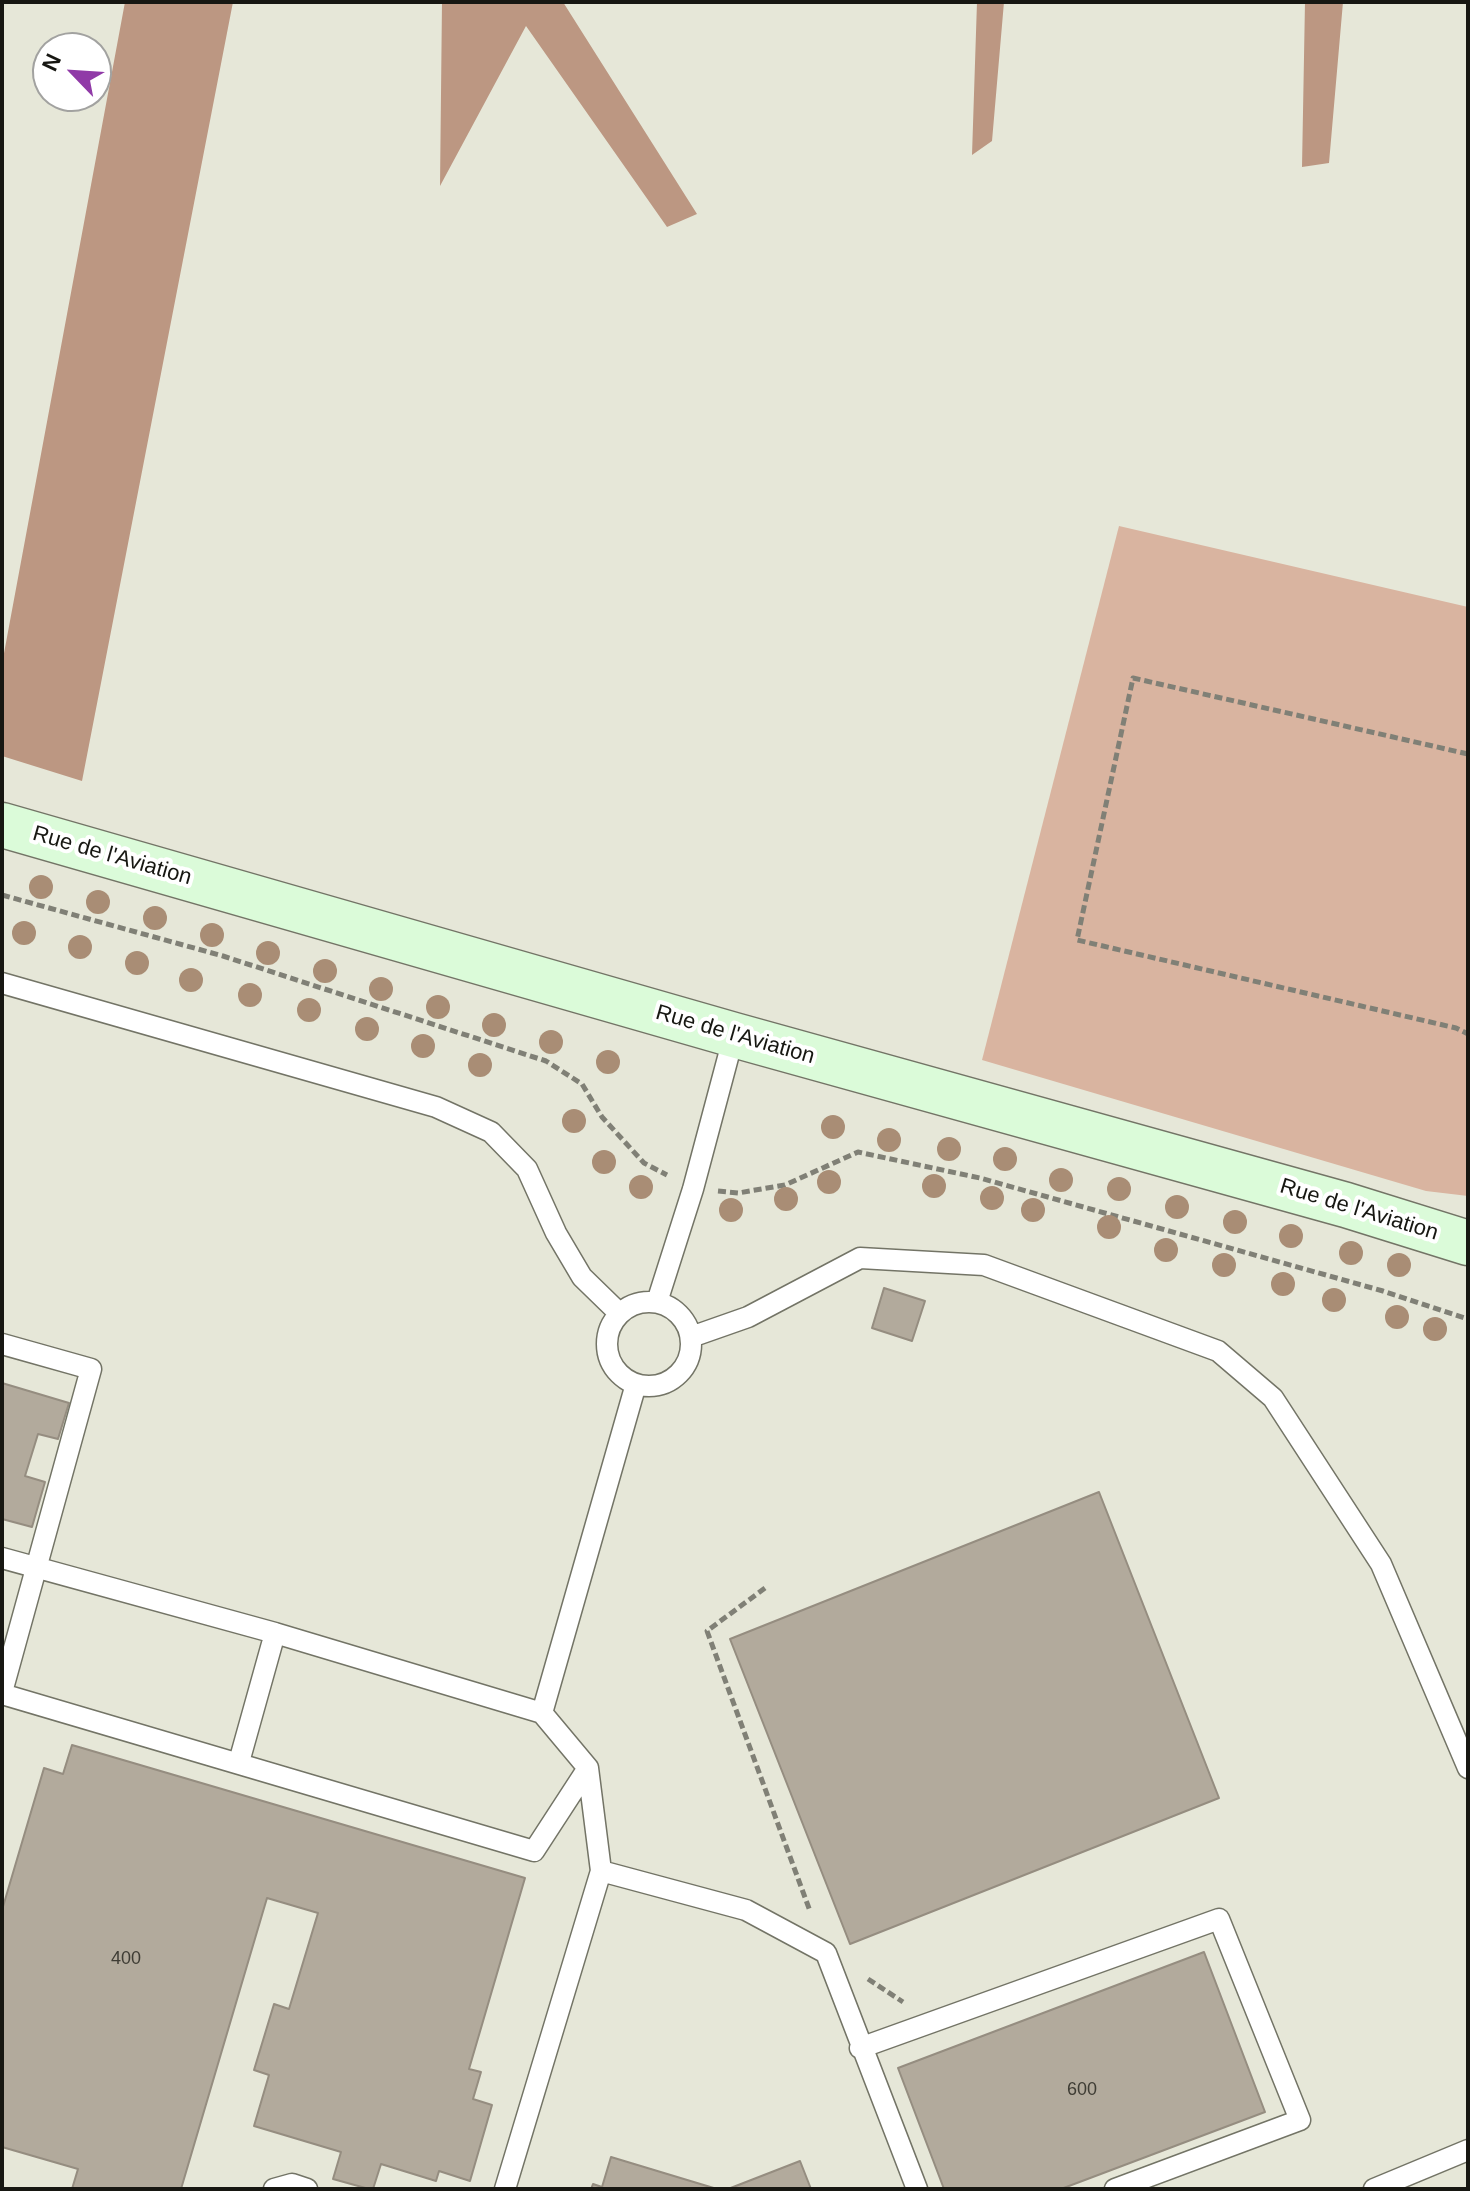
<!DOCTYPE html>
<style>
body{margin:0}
#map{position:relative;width:1470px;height:2191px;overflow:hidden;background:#e6e7d8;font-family:Helvetica,sans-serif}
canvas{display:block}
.frame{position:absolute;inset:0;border:4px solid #171712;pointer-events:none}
.north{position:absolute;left:32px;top:32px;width:80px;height:80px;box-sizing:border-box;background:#fff;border:2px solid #a2a2a0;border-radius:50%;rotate:295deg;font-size:22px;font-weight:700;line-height:32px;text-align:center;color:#171712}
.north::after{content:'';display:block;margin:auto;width:28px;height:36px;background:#903aa7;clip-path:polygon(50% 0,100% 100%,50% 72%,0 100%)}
</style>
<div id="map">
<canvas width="1470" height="2191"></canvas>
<div class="frame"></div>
<div class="north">N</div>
</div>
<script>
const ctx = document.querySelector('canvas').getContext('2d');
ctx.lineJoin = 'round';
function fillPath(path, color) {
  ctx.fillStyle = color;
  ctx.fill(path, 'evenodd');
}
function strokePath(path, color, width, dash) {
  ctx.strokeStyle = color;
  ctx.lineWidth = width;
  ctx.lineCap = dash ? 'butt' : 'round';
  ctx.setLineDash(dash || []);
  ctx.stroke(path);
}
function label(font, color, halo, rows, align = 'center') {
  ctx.font = font + ' Helvetica,sans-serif';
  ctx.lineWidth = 8;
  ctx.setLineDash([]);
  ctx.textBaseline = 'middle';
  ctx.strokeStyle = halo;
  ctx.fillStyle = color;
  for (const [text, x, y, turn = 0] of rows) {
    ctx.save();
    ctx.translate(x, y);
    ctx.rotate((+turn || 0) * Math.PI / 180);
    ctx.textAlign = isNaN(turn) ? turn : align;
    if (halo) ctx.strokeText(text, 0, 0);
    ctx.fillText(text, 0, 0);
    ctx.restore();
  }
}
const green = new Path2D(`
 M1119,526L1468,607V1196L1426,1191L982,1060Z`);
const forest = new Path2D(`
 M125,2H233L82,781L2,756V664Z
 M442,2H563L697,214L667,227L526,26L440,186Z
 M977,2H1004L992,141L972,155Z
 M1305,2H1343L1329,163L1302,167Z`);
const building = new Path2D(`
 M884,1288L925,1301L912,1341L872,1328Z
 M2,1383L69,1403L58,1439L38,1434L25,1476L45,1482L32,1527L2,1519Z
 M1099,1492L1219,1798L850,1944L730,1639Z
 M72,1745L525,1878L469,2069L481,2072L473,2099L492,2105L470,2181L439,2171L436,2181L381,2164L373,2189H369L333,2179L341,2152L254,2126L269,2075L254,2070L274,2004L289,2009L318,1913L267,1898L181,2189H72L78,2169L2,2147V1910L44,1768L63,1774Z
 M1204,1952L1265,2112L1061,2189H944L898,2068Z
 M611,2157L717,2189H591L593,2184L602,2187Z
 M800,2161L811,2189H728Z`);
const path = new Path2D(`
 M1468,754L1133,678L1077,940L1456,1028L1468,1034
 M2,895L223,956L546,1061L582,1084L602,1117L644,1163L667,1175
 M718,1191L738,1193L785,1185L858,1152L980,1178L1383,1291L1468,1319
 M765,1588L707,1631L810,1911
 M868,1979L903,2002`);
const lane = new Path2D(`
 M2,983L436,1107L491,1132L527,1169L556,1233L582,1277L619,1313
 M607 1344a42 42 0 1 1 84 0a42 42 0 1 1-84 0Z
 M657,1302L693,1189L734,1035
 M691,1337L748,1317L860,1258L984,1265L1218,1351L1273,1398L1381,1564L1468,1768
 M2,1344L91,1369L2,1692
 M2,1558L275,1633L542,1713
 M2,1694L534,1851L588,1768
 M239,1762L275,1633
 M601,1871L746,1910L826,1953L917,2189
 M860,2048L1219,1919L1300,2120L1115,2189
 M274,2189L292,2184L307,2189
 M505,2189L601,1871L588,1768L542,1713L636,1384
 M1374,2189L1468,2150`);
const secondary = new Path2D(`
 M2,825L734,1035L1346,1205L1468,1243`);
const trees = [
 [41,887],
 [98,902],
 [155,918],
 [24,933],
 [212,935],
 [80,947],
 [268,953],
 [137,963],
 [325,971],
 [191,980],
 [381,989],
 [250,995],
 [438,1007],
 [309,1010],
 [494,1025],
 [367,1029],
 [551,1042],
 [423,1046],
 [608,1062],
 [480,1065],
 [574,1121],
 [833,1127],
 [889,1140],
 [949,1149],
 [1005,1159],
 [604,1162],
 [1061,1180],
 [829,1182],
 [934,1186],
 [641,1187],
 [1119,1189],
 [992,1198],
 [786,1199],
 [1177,1207],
 [731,1210],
 [1033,1210],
 [1235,1222],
 [1109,1227],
 [1291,1236],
 [1166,1250],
 [1351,1253],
 [1224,1265],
 [1399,1265],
 [1283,1284],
 [1334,1300],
 [1397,1317],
 [1435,1329]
];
const numberNames = [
 ["400",126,1959],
 ["600",1082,2090]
];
const streetNames = [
 ["Rue de l'Aviation",112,856,16],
 ["Rue de l'Aviation",735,1035,16],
 ["Rue de l'Aviation",1359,1210,17]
];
fillPath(green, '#d9b4a0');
fillPath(forest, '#bc9782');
fillPath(building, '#b2aa9c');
strokePath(building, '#958d80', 2);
strokePath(lane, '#737466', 23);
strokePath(secondary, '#737466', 47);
strokePath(path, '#808076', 5, [8, 4]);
strokePath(lane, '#fff', 20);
strokePath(secondary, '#dbfbd9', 44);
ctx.fillStyle = '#a98d75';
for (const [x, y] of trees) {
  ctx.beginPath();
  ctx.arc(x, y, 12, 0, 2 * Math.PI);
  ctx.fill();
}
label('18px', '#3e3c34', null, numberNames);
label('22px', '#171712', '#fff', streetNames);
</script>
